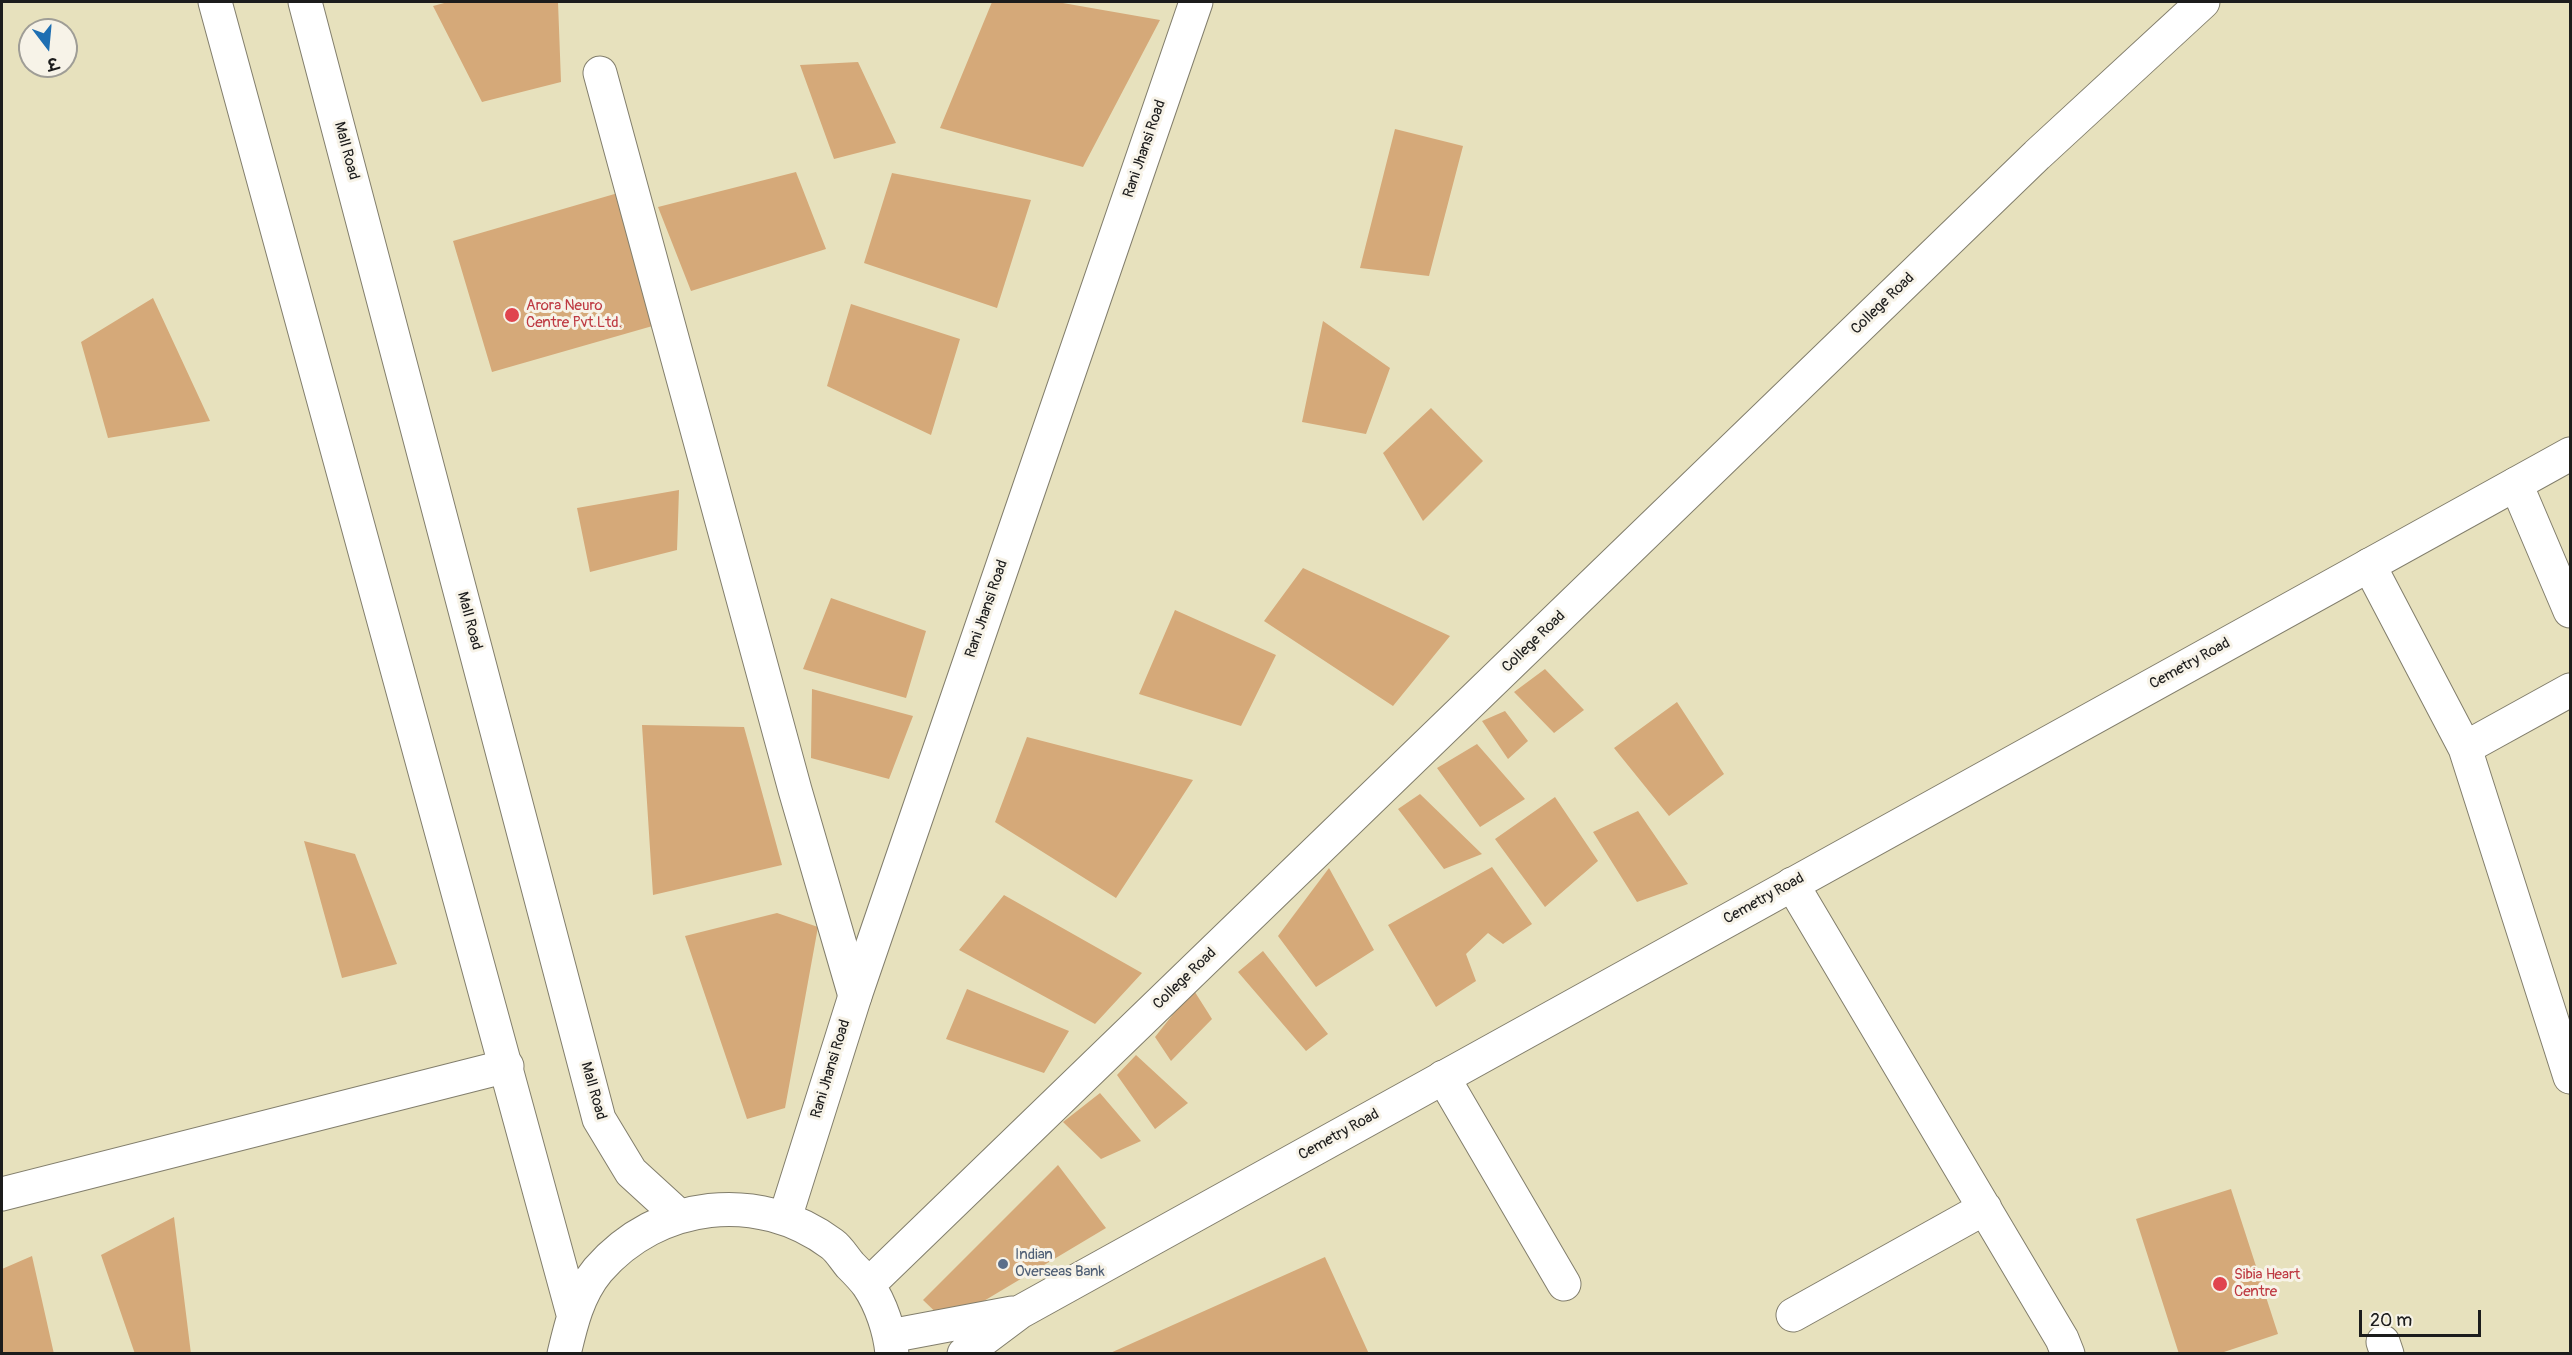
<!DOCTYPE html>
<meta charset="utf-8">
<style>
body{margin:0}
#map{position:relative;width:2572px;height:1355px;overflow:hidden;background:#e7e1bd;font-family:Pangolin,"Playpen Sans Deva",sans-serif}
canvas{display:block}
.frame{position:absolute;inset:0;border:3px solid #1c1c1c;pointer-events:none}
.north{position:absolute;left:18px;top:18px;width:60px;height:60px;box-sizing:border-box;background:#f7f3e8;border:2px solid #9f9d96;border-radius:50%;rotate:164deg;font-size:16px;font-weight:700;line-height:24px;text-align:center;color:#1c1c1c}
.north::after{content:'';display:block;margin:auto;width:21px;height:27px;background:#1f6fb2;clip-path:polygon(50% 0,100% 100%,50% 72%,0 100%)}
.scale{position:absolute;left:2359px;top:1310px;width:122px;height:27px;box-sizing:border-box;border:3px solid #1c1c1c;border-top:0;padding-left:8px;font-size:18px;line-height:21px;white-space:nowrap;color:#1c1c1c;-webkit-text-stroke:4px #f7f3e8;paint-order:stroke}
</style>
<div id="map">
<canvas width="2572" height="1355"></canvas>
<div class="frame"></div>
<div class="north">उ</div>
<div class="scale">20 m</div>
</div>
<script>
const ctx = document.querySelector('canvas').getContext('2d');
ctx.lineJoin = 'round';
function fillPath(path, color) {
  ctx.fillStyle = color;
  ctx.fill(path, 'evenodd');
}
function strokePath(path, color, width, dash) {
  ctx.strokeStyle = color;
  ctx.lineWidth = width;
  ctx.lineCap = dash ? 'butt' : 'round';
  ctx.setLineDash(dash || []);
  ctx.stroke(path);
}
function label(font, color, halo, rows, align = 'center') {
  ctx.font = font + ' Pangolin,sans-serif';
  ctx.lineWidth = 6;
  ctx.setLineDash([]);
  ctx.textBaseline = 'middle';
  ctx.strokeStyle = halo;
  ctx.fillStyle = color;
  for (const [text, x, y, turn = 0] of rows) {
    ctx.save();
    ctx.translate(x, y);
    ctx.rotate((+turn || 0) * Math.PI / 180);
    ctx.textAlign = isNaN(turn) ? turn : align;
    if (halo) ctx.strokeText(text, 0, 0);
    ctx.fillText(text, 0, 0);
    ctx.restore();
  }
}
const building = new Path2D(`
 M448,2H558L561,82L482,102L433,6Z
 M992,2H1057L1160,20L1083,167L940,128Z
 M858,62L896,143L834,159L800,65Z
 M1395,129L1463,146L1429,276L1360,268Z
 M796,172L826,249L691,291L658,207Z
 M892,173L1031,200L997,308L864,263Z
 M618,193L656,325L492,372L453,241Z
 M153,298L210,421L108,438L81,342Z
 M851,304L960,339L931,435L827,386Z
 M1323,321L1390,368L1366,434L1302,422Z
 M1431,408L1483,461L1423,521L1383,453Z
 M679,490L677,550L590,572L577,508Z
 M1303,568L1450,636L1393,706L1264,621Z
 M831,598L926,631L906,698L803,669Z
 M1175,610L1276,655L1241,726L1139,694Z
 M1545,669L1584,710L1554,733L1514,692Z
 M812,689L913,716L889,779L811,758Z
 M1677,702L1724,774L1669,816L1614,748Z
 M1505,711L1528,741L1508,759L1482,721Z
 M642,725L744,727L782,865L653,895Z
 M1027,737L1193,780L1116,898L995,822Z
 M1477,744L1525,799L1480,827L1437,768Z
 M1420,794L1482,854L1444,869L1398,809Z
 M1555,797L1598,861L1545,907L1495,839Z
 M1638,811L1688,884L1637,902L1593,832Z
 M304,841L355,854L397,964L342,978Z
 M1492,867L1532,924L1503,944L1488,933L1466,954L1476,981L1436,1007L1388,925Z
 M1329,868L1374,950L1316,987L1278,936Z
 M1004,895L1142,973L1095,1024L959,950Z
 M777,913L818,927L785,1108L747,1119L685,936Z
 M1263,951L1328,1034L1306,1051L1238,972Z
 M967,989L1069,1031L1044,1073L946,1039Z
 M1193,989L1212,1019L1171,1061L1155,1037Z
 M1136,1055L1188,1103L1155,1129L1117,1075Z
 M1100,1093L1141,1141L1101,1159L1063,1122Z
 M1058,1165L1106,1228L947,1323L923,1300Z
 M2231,1189L2278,1334L2218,1354H2179L2136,1219Z
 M174,1217L191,1354H135L101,1255Z
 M32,1256L54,1354H2V1269Z
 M1325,1257L1369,1354H1108Z`);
const street = new Path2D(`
 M600,73L795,790L855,996
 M2516,484L2570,611
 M2369,565L2465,748
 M2570,690L2465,748L2570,1077
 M1792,884L2062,1339L2068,1354
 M1443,1077L1564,1284
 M2,1194L507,1066
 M1793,1315L1985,1208
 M2383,1342L2387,1354`);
const secondary = new Path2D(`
 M215,2L573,1314
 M305,2L599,1119L631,1172L678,1215
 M785,1218L855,996L1196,2
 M868,1285L2037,155L2203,2
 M890,1336L1012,1313
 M564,1354C571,1324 578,1294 598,1270C658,1201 758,1189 832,1244C839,1249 844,1258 850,1265C856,1271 863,1278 868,1285C881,1304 890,1331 892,1354
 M964,1354L1020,1312L2570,454`);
const markers = [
 [512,315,8,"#e0444e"],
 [1003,1264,6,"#5c6f8a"],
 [2220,1284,8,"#e0444e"]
];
const streetNames = [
 ["Rani Jhansi Road",1145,149,-71],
 ["Mall Road",346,151,75],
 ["College Road",1883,304,-44],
 ["Rani Jhansi Road",987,609,-71],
 ["Mall Road",469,621,75],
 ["College Road",1534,642,-44],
 ["Cemetry Road",2190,664,-29],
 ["Cemetry Road",1764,899,-29],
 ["College Road",1185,979,-44],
 ["Rani Jhansi Road",831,1069,-73],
 ["Mall Road",593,1091,74],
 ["Cemetry Road",1339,1135,-29]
];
const healthNames = [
 ["Arora Neuro",526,306],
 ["Centre Pvt.Ltd.",526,323],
 ["Sibia Heart",2234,1275],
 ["Centre",2234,1292]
];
const serviceNames = [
 ["Indian",1015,1255],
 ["Overseas Bank",1015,1272]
];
fillPath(building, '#d5a979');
strokePath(street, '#827e6c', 35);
strokePath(secondary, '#827e6c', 35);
strokePath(street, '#fff', 33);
strokePath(secondary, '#fff', 33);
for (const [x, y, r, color] of markers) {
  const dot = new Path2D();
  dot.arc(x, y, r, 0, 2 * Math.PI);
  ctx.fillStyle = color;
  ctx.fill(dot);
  strokePath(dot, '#f7f3e8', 2);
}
label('15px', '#1c1c1c', '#f7f3e8', streetNames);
label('15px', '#be3a42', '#f7f3e8', healthNames, 'left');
label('15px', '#4e5e75', '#f7f3e8', serviceNames, 'left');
</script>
